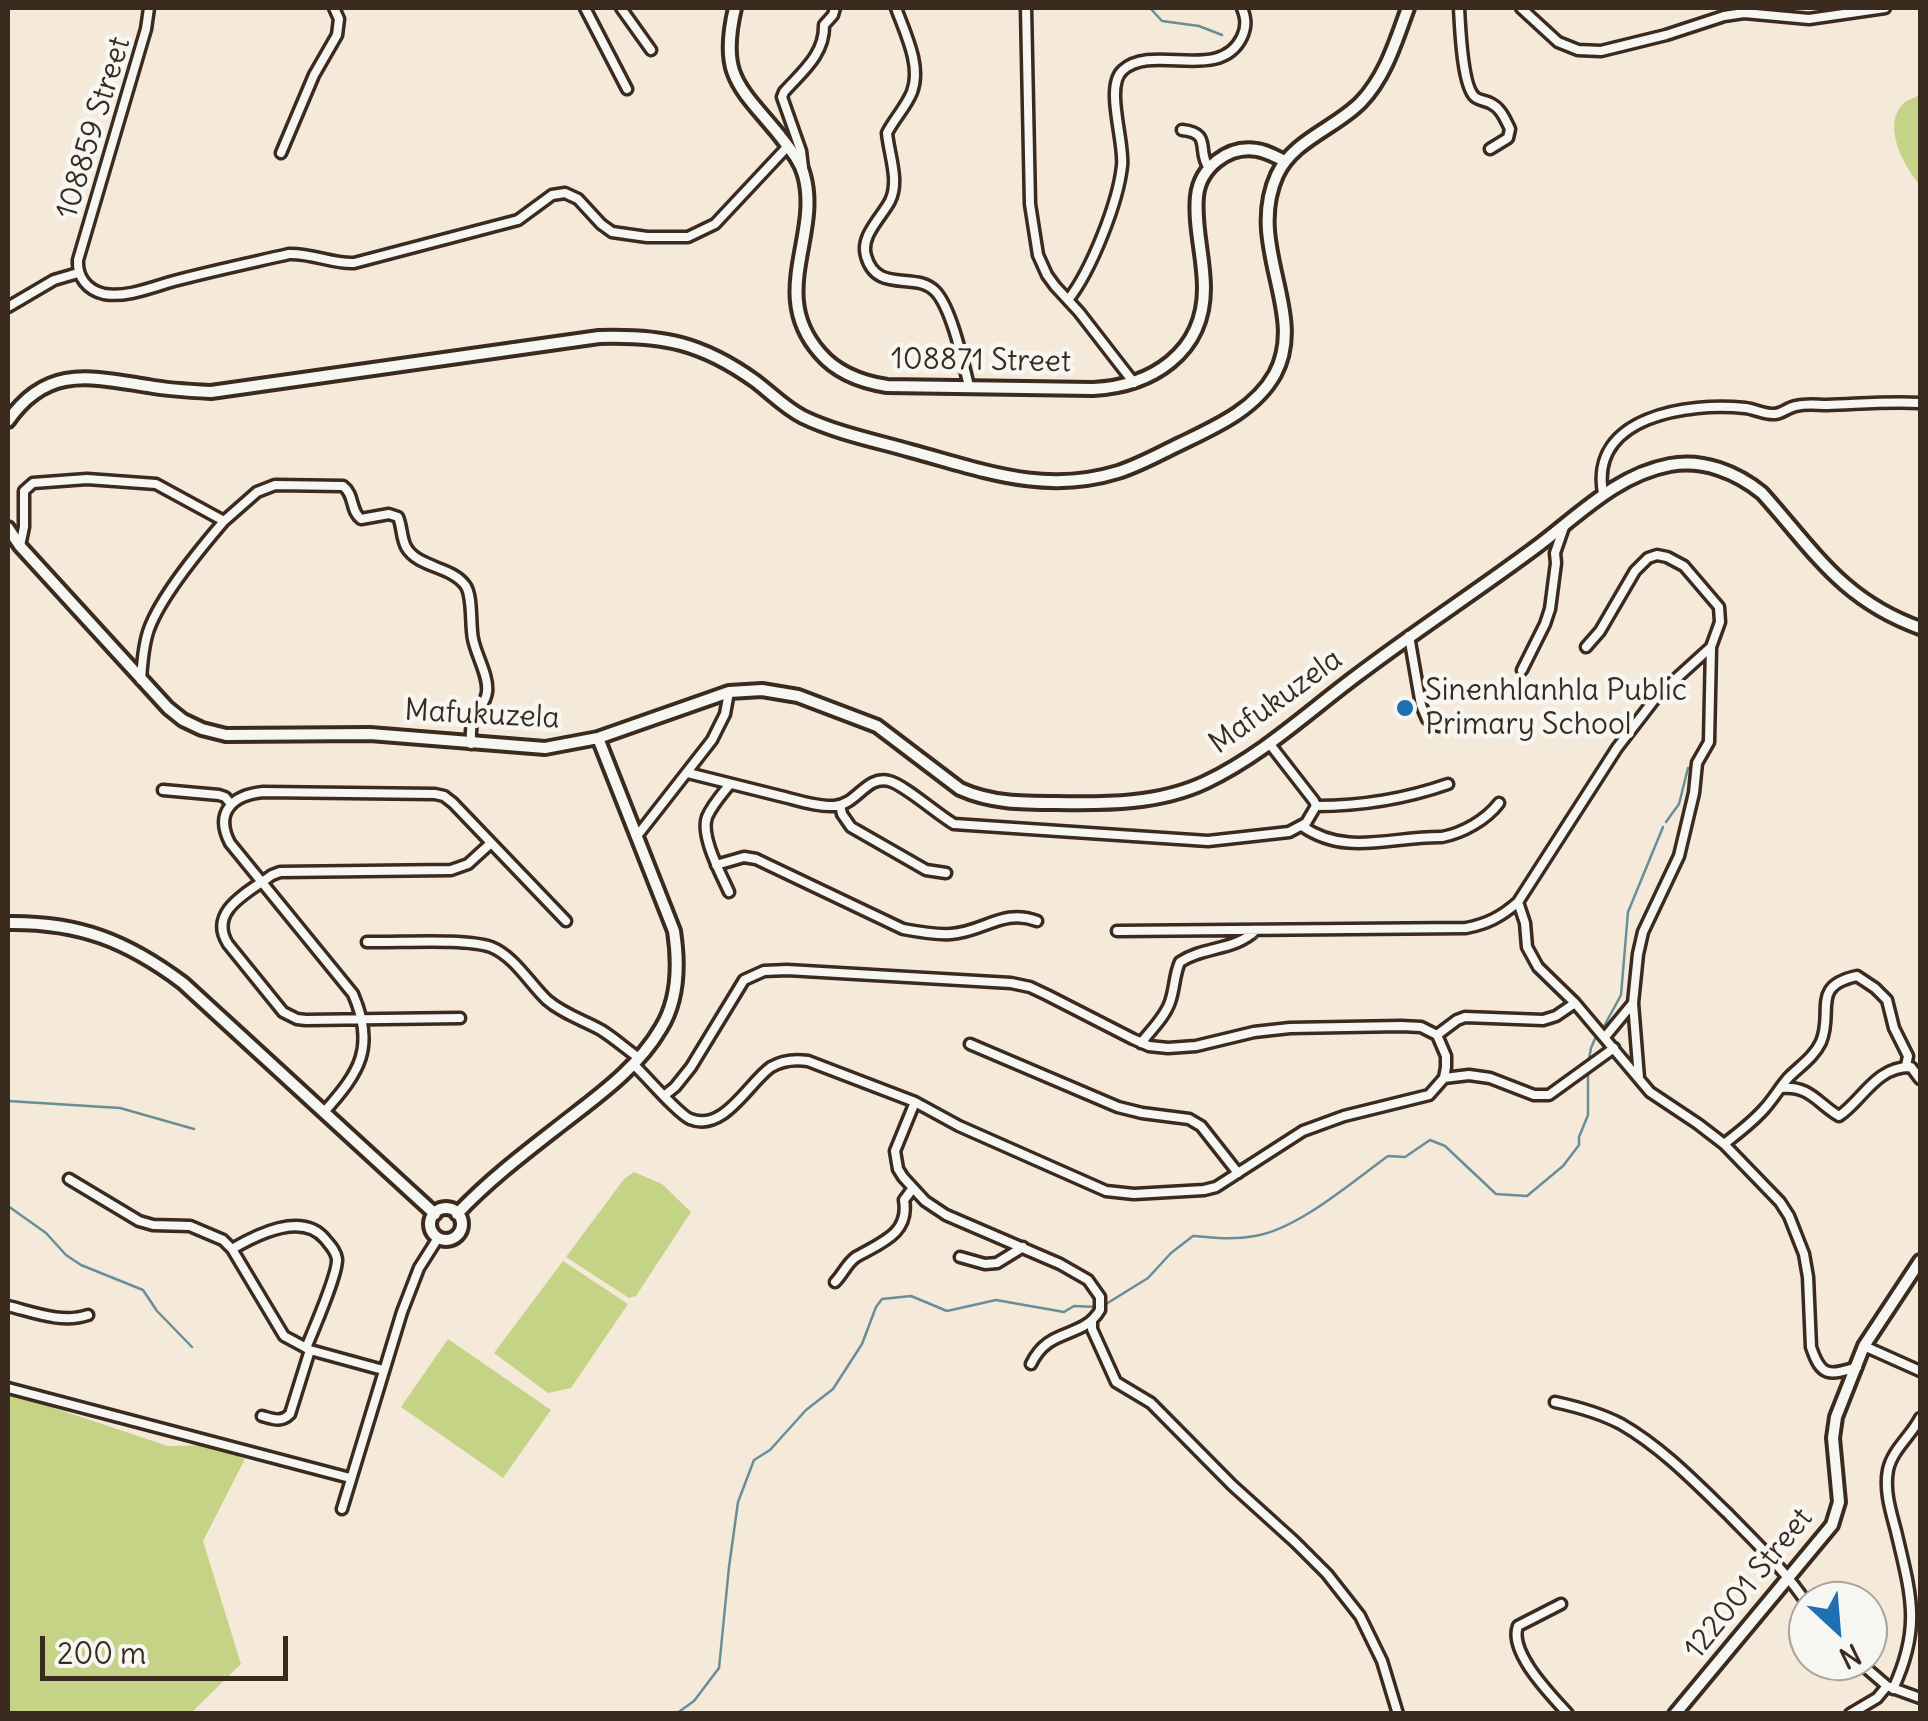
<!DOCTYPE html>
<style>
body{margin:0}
#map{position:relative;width:1928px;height:1721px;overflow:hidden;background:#f5eada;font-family:Delius,sans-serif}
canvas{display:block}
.frame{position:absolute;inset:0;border:10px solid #3b2a1e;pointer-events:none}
.north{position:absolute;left:1788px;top:1581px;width:100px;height:100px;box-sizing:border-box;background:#f6f6f2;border:2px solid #aba49d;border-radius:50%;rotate:154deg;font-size:28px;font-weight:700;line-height:40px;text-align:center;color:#3b2a1e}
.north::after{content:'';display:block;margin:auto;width:35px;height:45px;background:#1f6fb2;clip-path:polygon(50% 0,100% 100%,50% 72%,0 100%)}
.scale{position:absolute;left:40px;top:1636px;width:248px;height:45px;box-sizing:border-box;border:5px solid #3b2a1e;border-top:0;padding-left:12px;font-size:30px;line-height:35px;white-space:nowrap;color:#3b2a1e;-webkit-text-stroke:8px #f6f6f2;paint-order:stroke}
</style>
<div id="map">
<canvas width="1928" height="1721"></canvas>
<div class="frame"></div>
<div class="north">N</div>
<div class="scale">200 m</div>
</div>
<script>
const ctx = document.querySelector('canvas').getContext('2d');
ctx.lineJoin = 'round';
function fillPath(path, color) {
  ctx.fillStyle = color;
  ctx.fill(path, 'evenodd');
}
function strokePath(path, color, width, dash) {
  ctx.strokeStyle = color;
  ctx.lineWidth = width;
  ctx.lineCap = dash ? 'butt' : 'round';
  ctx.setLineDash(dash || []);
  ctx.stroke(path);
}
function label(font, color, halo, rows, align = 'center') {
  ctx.font = font + ' Delius,sans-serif';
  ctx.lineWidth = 9;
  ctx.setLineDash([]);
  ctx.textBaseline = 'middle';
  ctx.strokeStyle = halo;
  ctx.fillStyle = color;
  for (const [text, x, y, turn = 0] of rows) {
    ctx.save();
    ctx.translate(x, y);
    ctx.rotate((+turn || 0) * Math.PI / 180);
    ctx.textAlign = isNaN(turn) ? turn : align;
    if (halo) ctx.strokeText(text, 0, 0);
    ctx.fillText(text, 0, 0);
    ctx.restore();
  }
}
const green = new Path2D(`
 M1920,95V94V185C1904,166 1880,124 1905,102C1910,99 1915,97 1920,95Z
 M634,1172L662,1184L691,1212L636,1296L629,1298L566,1257L624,1179Z
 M563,1261L628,1304L571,1388L548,1393L494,1353Z
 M448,1339L551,1410L503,1478L401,1407Z
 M8,1395L36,1402L168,1446L212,1445L245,1459L203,1541L241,1664L191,1713L8,1714Z`);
const stream = new Path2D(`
 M1150,8L1162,21L1199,26L1222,35
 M1666,822L1679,804L1688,768
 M1603,1028L1621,995L1628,912L1663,827
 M1588,1064L1591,1048L1597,1034
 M8,1101L120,1108L194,1129
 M8,1206L46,1233L66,1255L81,1265L143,1290L157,1311L192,1347
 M1106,1304L1148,1278L1171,1253L1193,1236C1214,1238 1234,1240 1255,1236C1298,1229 1352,1182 1388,1156L1405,1157L1430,1140L1445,1146L1496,1194L1527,1196L1563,1166L1579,1145V1137L1588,1115V1074
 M676,1714L694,1701L719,1668L729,1567L738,1502L754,1460L770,1450L806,1410L833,1389L862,1344L876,1307L882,1299L911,1296L947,1311L996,1300L1064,1312L1074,1306L1098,1307`);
const street = new Path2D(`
 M149,8L146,29L78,260C77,277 87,290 104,294C127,298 152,287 174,281C212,271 250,263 289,254C312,253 332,264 354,263L518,220L552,195L565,193L578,199L601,224L612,232L647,237H688L715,224L788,146
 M585,8L627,89
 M621,8L651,50
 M896,8C905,33 922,66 912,92C906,107 894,119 887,133C889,155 900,181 890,201C881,218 860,236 866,256C877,295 916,270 936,292C952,310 963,362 969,386
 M1026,8L1030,204L1038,255L1047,275L1055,286L1079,312L1134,383
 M1459,8C1460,25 1462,86 1475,97C1478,100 1486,101 1490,103C1501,108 1505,119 1510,129L1508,138L1490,149
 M1521,8L1558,42L1578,50L1601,51L1666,35L1724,16L1744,13L1809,19L1885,8
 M1182,130C1213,133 1196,151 1209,168
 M281,153L314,75L337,35L339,19L334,8
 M803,168L801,151L782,97L784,92C802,72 825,54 824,25L833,15L835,8
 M1068,300C1091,271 1118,203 1122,166C1125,142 1104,86 1123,70C1153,43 1220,83 1242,37C1247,26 1246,18 1242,8
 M8,307L54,280L78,273
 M1603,493C1589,416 1689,402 1745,408C1755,409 1765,415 1775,414C1783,413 1789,407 1796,406C1807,403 1817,405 1827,405C1859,404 1889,401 1920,403
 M224,521L257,492L275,485L343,486C355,495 350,511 361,519L389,514L398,517C402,526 401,537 406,547C418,568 451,566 465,585C473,595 470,625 473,639C476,655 489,676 487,692C486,703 477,711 473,720C470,728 471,736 471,744
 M20,546L24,527V491L33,483L87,479L156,484L224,521C200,549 159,598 148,632C143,648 142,664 141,680
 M1409,636L1421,705L1427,719L1439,726
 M1522,670L1545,624L1550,609L1556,563L1555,553L1565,524
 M688,773C719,781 749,788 780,796C797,800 817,807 834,806C857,805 866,775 889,781C903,784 937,814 954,824L1208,841L1289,832L1306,823L1316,806L1314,801L1269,743
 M163,790L219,795L225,797L231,804
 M840,805L842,814L851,827L926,870L946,873
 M1316,806C1362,806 1405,799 1448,784
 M1302,826C1346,857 1392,836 1442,837C1463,833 1486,820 1499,803
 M637,836L712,740L725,714L729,692
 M716,865L744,857L756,859L903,929C919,932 935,935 951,934C984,932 1003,908 1037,921
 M729,892C721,874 700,836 707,817C712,805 722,794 730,784
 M1518,902L1525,923L1527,947L1538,967L1575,1003L1650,1092L1698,1124L1724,1144L1780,1202L1789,1216L1804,1254L1808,1277L1811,1347C1821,1377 1829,1376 1857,1367
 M1117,931L1466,928C1487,924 1501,917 1518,902L1617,748L1644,713L1657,696L1711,647L1720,622L1719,607L1684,566L1667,557L1657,555L1648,558L1635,571L1600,631L1586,647
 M367,942C398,943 464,938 491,947C514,956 530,984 547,1000C563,1014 583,1020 601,1030C614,1038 626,1049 639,1058
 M460,1018L306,1020L297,1019L283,1012L228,944C207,911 249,892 272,875L280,872L451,870L468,864L491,843
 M1437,1035L1457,1020L1465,1017L1543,1020L1556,1016L1575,1003
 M1605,1037L1633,1003
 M1141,1043C1151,1030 1165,1017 1170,1002C1175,988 1174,975 1180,962C1204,946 1235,951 1256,930
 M970,1044L1118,1107L1142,1113L1189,1119L1201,1126L1238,1173
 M634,1065C646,1076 678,1114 690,1119C724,1133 749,1082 771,1067C783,1060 795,1059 808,1061L915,1102L959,1126L1106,1191L1134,1194L1204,1190L1216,1187L1303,1131L1344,1116L1429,1095L1444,1078L1446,1067V1056L1437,1035L1421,1027L1401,1026L1290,1028L1254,1032L1196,1046L1168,1048L1149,1046L1133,1039L1047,995L1030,987L1011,983L787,970L764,971L744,980L691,1067L675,1087L665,1095
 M1444,1078L1469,1075L1490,1078L1534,1095H1549L1614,1048
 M1639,1078L1633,1003L1638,954L1643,932L1679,856L1694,793L1697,763L1709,742L1711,647
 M1781,1088C1810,1085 1818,1104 1839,1116C1862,1101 1876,1066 1911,1067L1920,1079
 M915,1102L895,1151L898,1169L903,1177L925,1201L946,1215L1060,1264L1088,1280L1100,1297V1310C1082,1340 1049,1326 1031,1364
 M324,1112C360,1072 376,1047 353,994L230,843C214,812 233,795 263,792L435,794L444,796L453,803L566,921
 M1724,1144C1738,1133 1753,1122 1765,1108C1774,1098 1780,1087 1789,1077C1800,1066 1814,1057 1821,1042C1834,1011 1810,986 1857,976L1875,988L1887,1000L1894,1028L1908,1056L1906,1066
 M69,1179L139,1221L153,1225L190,1226L223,1240L232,1249L284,1336L310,1350L383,1370
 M232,1249C256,1235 302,1211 325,1239C330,1245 336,1251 337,1259C338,1274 313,1331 306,1348
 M960,1257L985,1264L997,1263L1023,1247
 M835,1282C843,1274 847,1263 856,1257C880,1243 910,1234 904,1200L913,1188
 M8,1306C33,1312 62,1324 88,1315
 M1092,1322V1329L1116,1382L1151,1403L1232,1485L1295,1542L1327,1574L1360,1616L1382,1661L1398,1714
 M1864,1346L1920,1371
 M8,1388L350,1478
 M1555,1402C1578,1407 1600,1413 1621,1424C1661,1447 1694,1481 1727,1513C1756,1543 1785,1570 1808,1605
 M262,1416C273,1419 281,1423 290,1414L310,1350
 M342,1509L402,1312L419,1268L438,1238
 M1561,1604L1518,1626C1508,1652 1551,1695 1568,1714
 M1858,1661L1887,1686L1920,1698
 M1893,1689C1922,1627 1911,1595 1896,1531C1891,1512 1884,1491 1888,1470C1892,1450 1911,1436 1920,1418
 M1850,1714L1877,1698L1887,1686`);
const secondary = new Path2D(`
 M735,8C719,76 739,86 780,136C789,148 800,160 804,175C821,236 768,294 820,353C837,373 861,382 887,386L1093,389C1152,386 1204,353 1204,288C1204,257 1194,226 1197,196C1200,168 1228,145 1257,150C1266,151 1276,157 1285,161
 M8,421C47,365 90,377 148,386C169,390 190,391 211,392L599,337C663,335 702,343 755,381C771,393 785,408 803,417C836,433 876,441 911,451C982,470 1044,495 1118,472C1140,465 1159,454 1180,444C1215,427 1255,410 1275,374C1308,313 1245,246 1277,175C1293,140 1336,128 1361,102C1386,76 1396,40 1408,8
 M8,528L20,546L168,708L183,720L202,729L226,735L370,734L545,748L598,738L729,692L762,690L798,696L877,726L960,789C991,803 1022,803 1056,803C1106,804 1160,804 1206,782C1261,756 1307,713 1355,677C1414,632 1476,592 1535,548C1577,517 1616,475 1670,465C1703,459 1736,472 1762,493C1814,551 1842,600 1920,628
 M8,923C79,922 127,941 183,983L435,1214
 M430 1224a16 16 0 1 1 32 0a16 16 0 1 1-32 0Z
 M457,1214C489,1180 526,1152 562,1124C598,1096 638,1068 661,1028C679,999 679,964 674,931L598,738
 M1675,1714L1832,1525L1839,1502L1833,1438L1836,1417L1864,1346L1920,1261`);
const markers = [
 [1405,708,10,"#1f6fb2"]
];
const streetNames = [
 ["108859 Street",94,128,-73],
 ["108871 Street",981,361,1],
 ["Mafukuzela",1276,702,-36],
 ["Mafukuzela",482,715,3],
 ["122001 Street",1749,1584,-51]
];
const poiNames = [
 ["Sinenhlanhla Public",1425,691],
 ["Primary School",1425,725]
];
fillPath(green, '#c5d387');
strokePath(stream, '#698e97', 2.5);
strokePath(street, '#3b2a1e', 15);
strokePath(secondary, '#3b2a1e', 18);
strokePath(street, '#f6f6f2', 8);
strokePath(secondary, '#f6f6f2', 10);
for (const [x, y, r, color] of markers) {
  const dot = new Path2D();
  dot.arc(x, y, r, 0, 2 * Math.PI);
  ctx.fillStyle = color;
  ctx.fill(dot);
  strokePath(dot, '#f6f6f2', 4);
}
label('30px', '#3b2a1e', '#f6f6f2', streetNames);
label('30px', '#3b2a1e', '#f6f6f2', poiNames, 'left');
</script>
